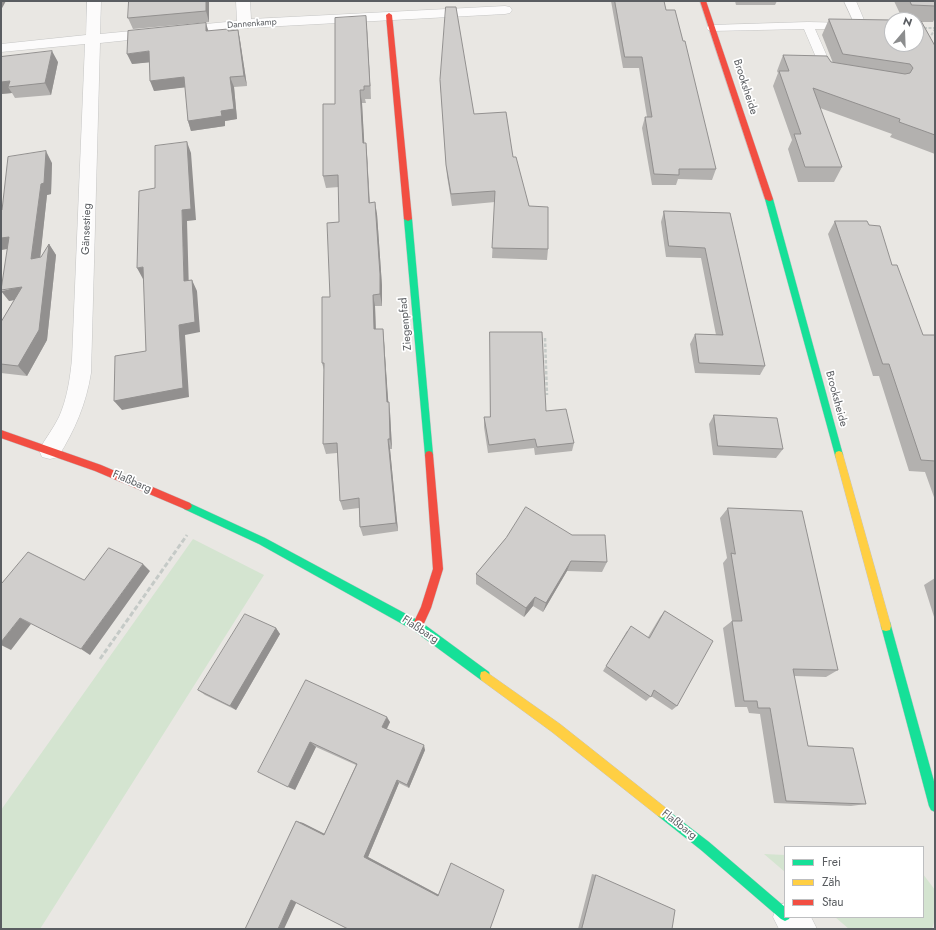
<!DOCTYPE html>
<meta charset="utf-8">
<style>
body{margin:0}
#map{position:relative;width:936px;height:930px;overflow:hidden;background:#e9e7e3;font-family:Jost,sans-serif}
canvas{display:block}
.frame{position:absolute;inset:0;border:2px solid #5a5d61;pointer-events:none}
.legend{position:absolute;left:784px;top:846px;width:140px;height:72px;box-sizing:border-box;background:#fff;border:1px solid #bdbec0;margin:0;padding:5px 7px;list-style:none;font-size:12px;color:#5a5d61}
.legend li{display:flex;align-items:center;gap:8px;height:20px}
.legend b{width:20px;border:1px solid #bdbec0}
.north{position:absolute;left:884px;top:12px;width:40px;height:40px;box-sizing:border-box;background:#fff;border:1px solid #bdbec0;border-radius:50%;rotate:19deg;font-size:11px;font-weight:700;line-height:16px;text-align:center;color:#5a5d61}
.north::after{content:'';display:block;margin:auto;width:14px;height:18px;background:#8c8d8e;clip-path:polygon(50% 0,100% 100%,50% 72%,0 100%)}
</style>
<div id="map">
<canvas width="936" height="930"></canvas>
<div class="frame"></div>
<ul class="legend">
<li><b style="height:5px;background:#16e098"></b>Frei</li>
<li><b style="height:5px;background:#ffcf43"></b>Zäh</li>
<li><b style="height:5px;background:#f24e42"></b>Stau</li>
</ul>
<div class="north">N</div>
</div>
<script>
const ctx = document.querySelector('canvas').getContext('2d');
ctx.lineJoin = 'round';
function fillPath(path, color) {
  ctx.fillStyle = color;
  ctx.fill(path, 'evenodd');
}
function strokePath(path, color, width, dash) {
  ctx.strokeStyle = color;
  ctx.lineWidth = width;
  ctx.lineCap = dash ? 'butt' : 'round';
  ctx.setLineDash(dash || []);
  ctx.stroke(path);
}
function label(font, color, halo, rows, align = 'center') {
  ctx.font = font + ' Jost,sans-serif';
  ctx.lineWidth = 3.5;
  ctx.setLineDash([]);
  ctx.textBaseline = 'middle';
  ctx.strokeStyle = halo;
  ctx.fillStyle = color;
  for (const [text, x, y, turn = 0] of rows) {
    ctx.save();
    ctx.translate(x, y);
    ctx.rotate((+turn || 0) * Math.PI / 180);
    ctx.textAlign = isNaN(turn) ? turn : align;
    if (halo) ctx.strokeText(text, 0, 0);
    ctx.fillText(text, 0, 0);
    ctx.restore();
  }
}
const green = new Path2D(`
 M193,539L264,575L40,929H1V810Z
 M764,854L785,855V872Z
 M923,874L935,890V919L932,929H849L835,917H923Z`);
const pathFar2 = new Path2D(`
 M924,28H935
 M929,39L935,29`);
const pathFar1 = new Path2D(`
 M545,338L547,395`);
const path = new Path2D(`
 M100,659L187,535`);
const lane = new Path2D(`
 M844,1H856L867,27L865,29H857Z
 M808,22L849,23L853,24L855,26L853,28L849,29H815L833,70L838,71L840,74L838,77L834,78L824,76L804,29L712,31L708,30L706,28L708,26L712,25Z`);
const street = new Path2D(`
 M87,1H101L100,34L237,21L236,1H250L251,19L505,6L510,7L512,10L510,13L505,14L244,28L100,43L91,373C86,404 75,430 58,457L50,459L42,457L39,450C45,439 53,429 59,417C67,399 70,379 72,359L85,44L1,52V44L86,35Z
 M785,903V917H811L817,929H779L773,917L777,906Z`);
const fast = new Path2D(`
 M767,197H769L773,199L843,455L842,458H836L835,455L765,199Z
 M405,217H408L412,219L433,455L432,458H426L425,455L404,219Z
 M187,502L265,538L421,622L489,672L490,676L489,680L485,681L481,680L413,630L259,544L184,509L182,506L184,503Z
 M886,621L890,622L891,626L935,785V812L931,810L929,806L881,626L882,622Z
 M662,806L709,842L785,907V917H790L789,919L785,921L781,919L701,850L658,816L656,812L658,808Z`);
const slow = new Path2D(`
 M839,451L842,452L843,455L891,626L890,630L886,631L882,630L881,626L835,455L836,452Z
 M485,671L560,724L666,808L668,812L666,816L662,818L658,816L552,732L481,680L480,676L481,672Z`);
const jam = new Path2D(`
 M700,1H706L773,199L771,201H769L765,199Z
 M389,13L392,15L412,219L408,221L404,219L386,15Z
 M1,430L101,465L190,503L192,506L190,509L187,510L95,471L1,438Z
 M429,451L432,452L433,455L443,569L431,608L421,630L417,631L413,630L412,626L421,607L433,569L425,455L426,452Z`);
const wall = new Path2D(`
 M209,1V22L133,29L128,18Z
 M611,1H664L666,10L716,169L712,180L678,179L676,185H652L642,128L645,117H647L639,68H623Z
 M735,1H777L775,5H736Z
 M894,1H935V18L933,22H922L935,46V154L890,137L892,134L820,108L842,167L834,182H798L788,149L792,140L773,86L778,73L777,71L783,55L833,63L822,35L829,19L916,44V20H903Z
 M367,29L371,99H365L366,103H362L364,143H366L367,155L370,203L377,214L382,286V306H375L376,329H383L384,341L388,402L390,412L392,449H390L398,531L363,536L360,527L359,508L343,510L340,501L337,453L326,454L323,444L324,370L322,363L339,222V187L326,188L323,176L335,104Z
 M238,30L240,40L247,86L234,87L237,119L225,121V126L191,131L188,121L185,87L154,91L149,62L132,64L209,31H229Z
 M1,57L58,62L51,95L15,98L12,93L1,94Z
 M440,80L474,114L513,157L529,206L548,249L547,260L492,258L495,202L452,206L447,176Z
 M52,163L51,194L47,195L40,257H41L49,244L56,255L47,340L27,376L1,373V322L14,300L9,301L7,249L1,250V210H2Z
 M664,211L730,213L765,366L760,375L695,373L690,344L695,334L716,335L701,258L666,257L661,222Z
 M835,221L869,225L892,265L923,335H935V500L925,472L909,471L879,376H873L828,234Z
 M490,332L546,411L574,443L572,451L535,455L534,448L488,453L484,427V417H490Z
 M714,415L783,449L776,458L713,455L709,424Z
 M728,508L838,670L826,677L794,676L808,746L866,804L851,806L774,803L760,714L749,713L747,707H735L723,628L732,621L723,563L727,558L720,518Z
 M506,538L607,562L602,572L567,571L543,612L533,606L524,617L476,584V574Z
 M935,578V620L924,585Z
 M665,611L677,706L672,710L651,696L646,701L603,671L627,631L648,637L660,617Z
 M276,628L280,634L236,710L205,695L198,690Z
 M306,680L390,722L387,729L425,750L409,788L399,783L368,857L439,895L490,929L296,821L303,823L324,834L356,765L316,747L295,790Z
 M592,874L596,875L672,929H578Z`);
const shadedWall = new Path2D(`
 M1,1H6L1,10Z
 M206,1H209V22L206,11Z
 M366,16L367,29L371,99L370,86Z
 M206,23L209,33L206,31Z
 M238,30L240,40L247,86L244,76Z
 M52,51L58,62L51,95L45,83Z
 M149,51L153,62L132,64L127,54Z
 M184,77L188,87L154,91L150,81Z
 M230,77L234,87L237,119L225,121V126L191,131L188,121L221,111Z
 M10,81L8,87L12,93L1,94V82Z
 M360,90L362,103L365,155L363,143Z
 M187,142L191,153L196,220L187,221L189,292L184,281L182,210Z
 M366,143L367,155L370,215L369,203Z
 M46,151L52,163L51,194L47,195L39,269L31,259L41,184Z
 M375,202L377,214L382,286V306L380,294Z
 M9,237L17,247L1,250V238Z
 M49,244L56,255L47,340L27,376L18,366Z
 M143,267L149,278L143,279L137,268Z
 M192,280L197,291L200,332L185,335L189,397L122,410L114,401L179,325Z
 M22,287L30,297L9,301L1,291Z
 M373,295L375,306L376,340L374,329Z
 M383,329L384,341L389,412L387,402Z
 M389,402L390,412L392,449L390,439Z
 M388,439L390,449L398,531L396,523Z
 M571,561L567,571L543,612L546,603Z
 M143,564L150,571L90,655L81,649Z
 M535,597L533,606L524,617L526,608Z
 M20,618L31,624L11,650L1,645V642Z
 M276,628L280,634L236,710L230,706Z
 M387,717L390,722L385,732L382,727Z
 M310,742L316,747L295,790L288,787Z
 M424,745L425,750L409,788L407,785Z
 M397,780L399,783L368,857L439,895L438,896L364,857Z
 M296,821L303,823L329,836L324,835Z
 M298,899L284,929H278L291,900Z`);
const building = new Path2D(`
 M129,1H206V11L128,18Z
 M615,1H664L666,10H675L683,41H685L716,169H679V175L654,174L645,117H652L642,57H625Z
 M910,1H935V6L912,5Z
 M446,7H456L474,114L506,112L513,157H516L529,206L548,207V249L492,248L495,191L451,194L446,165L440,80Z
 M366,16L370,86H364V90H360L363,143H366L369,203L375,202L380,274V294L373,295L374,329H383L387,402H389L390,439H388L396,523L360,527L359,498L340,501L337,443L323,444L324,363H322V297H330L327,223L339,222L338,175L323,176V104H335V18Z
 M829,19L892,20V44H916V21H921L935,46V135L899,122L900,119L813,88L842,167H805L794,134H801L779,71H789L783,55L827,56L831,62L905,74L910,73L913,68L910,64L843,54Z
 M206,23V31L228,29V31L238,30L244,76L230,77L234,109L221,111L222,116L188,121L184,77L150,81L149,51L127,54L128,31Z
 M52,51L45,83L8,87L10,81L1,82V57Z
 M187,142L191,209L182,210L184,281L192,280L195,322L179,325L183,388L114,401L115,356L146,351L143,267L137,268L139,191L155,188V146Z
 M46,151L44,183L41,184L31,259L41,257L49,244L39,330L18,366L1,364V322L22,287L1,290L9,237L1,238V210H2L8,157Z
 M664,211L730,213L765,366L699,363L695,334L723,335L705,248L669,246Z
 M835,221H867L869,225L880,226L892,265H897L923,335H935V461L921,460L889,364H883Z
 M490,332H542L546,411L566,409L574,443L537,447L535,439L489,445L484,417H490Z
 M714,415L777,418L783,449L718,446Z
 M526,507L572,535H605L607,562L571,561L546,603L535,597L526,608L476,574L506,538Z
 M728,508L802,511L838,670L793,669L808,746L853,748L866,804L786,801L770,708H758L757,701H744L732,621H742L731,553L735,554Z
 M109,548L143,564L81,649L20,618L1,642V582L2,583L28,552L84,580Z
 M665,611L713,641L677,706L654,690L651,697L606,666L631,626L649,638Z
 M245,614L276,628L230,706L198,690Z
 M306,680L387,717L382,727L424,745L407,785L397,780L364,857L438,896L451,863L504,890L490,929H348L291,900L278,929H245L296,821L324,835L357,764L310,742L288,787L258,772Z
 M596,875L675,910L672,929H582Z`);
const farStreetnames = [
 ["Dannenkamp",252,24,-4]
];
const streetNames = [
 ["Brooksheide",745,87,72],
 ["Gänsestieg",87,229,-88],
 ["Ziegenpfad",406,324,-95],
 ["Brooksheide",836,399,75],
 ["Flaßbarg",132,482,23],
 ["Flaßbarg",420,630,33],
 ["Flaßbarg",679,825,38]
];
fillPath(green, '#d4e4d0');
strokePath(lane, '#c5c5c4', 1);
strokePath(street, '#c5c5c4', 1);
strokePath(fast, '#c4c4c4', 1);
strokePath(slow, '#c4c4c4', 1);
strokePath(jam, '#c4c4c4', 1);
strokePath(pathFar2, '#c5cac7', 2, [3, 1.5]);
strokePath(pathFar1, '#c5cac7', 2.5, [3.5, 2]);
strokePath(path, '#c5cac7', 3, [5, 2.5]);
fillPath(lane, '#fcfbfb');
fillPath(street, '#fcfbfb');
fillPath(fast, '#16e098');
fillPath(slow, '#ffcf43');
fillPath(jam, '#f24e42');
fillPath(wall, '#b3b1af');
fillPath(shadedWall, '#92908f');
fillPath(building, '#d0cecc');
strokePath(building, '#92908f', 1);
label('9px', '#5a5d61', '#fff', farStreetnames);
label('11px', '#5a5d61', '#fff', streetNames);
</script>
